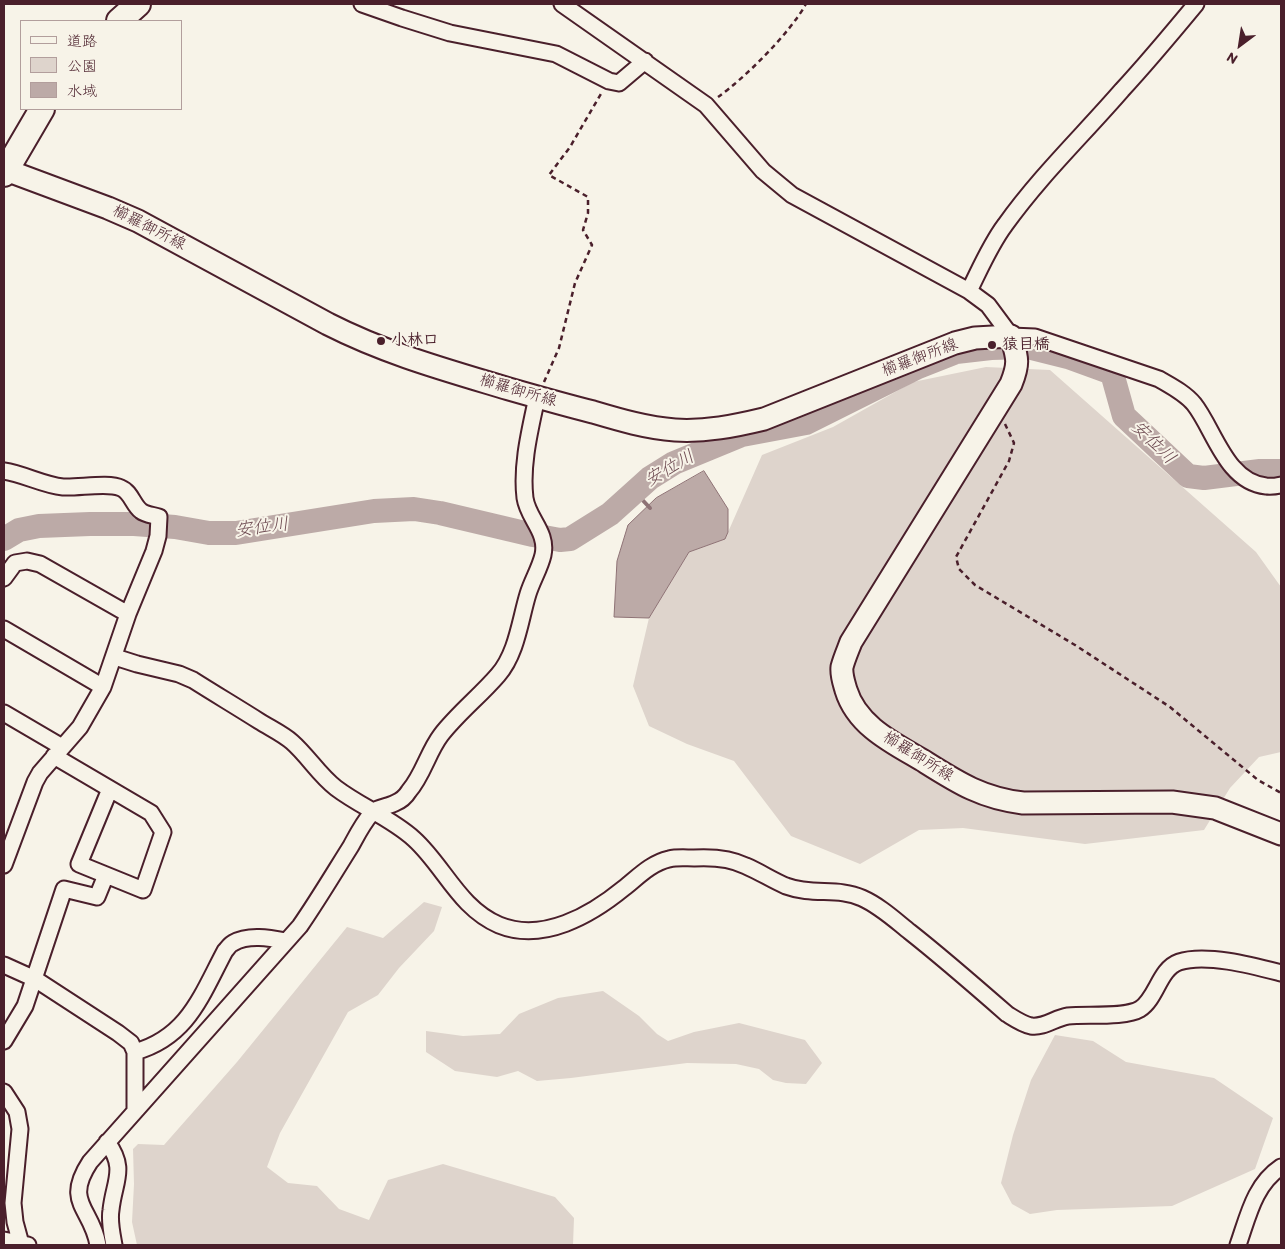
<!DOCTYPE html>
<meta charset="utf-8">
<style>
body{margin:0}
#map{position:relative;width:1285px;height:1249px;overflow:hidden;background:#f7f3e8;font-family:Itim,"Klee One",sans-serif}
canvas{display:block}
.frame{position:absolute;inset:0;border:5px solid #4a1f2b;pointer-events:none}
.legend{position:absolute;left:20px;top:20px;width:162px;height:90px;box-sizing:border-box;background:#f7f3e8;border:1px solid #b29e9c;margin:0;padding:6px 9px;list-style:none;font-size:15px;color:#4a1f2b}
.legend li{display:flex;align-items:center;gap:10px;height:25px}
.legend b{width:25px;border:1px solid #b29e9c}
.north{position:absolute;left:1215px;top:20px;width:50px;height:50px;-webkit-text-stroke:4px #f7f3e8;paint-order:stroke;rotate:211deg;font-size:14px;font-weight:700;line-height:20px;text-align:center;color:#4a1f2b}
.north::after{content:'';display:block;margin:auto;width:18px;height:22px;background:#4a1f2b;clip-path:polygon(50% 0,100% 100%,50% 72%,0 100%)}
</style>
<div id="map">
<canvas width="1285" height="1249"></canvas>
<div class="frame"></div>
<ul class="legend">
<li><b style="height:6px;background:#f7f3e8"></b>道路</li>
<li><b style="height:14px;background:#ded4cc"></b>公園</li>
<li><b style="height:14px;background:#bcaaa7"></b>水域</li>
</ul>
<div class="north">N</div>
</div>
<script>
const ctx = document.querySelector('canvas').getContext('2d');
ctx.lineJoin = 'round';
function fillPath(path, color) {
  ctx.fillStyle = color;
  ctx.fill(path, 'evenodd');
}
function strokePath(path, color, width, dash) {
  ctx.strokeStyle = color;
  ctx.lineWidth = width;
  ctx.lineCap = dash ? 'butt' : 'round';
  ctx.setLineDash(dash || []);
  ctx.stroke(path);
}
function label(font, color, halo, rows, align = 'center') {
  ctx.font = font + ' Itim,"Klee One",sans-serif';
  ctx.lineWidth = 4;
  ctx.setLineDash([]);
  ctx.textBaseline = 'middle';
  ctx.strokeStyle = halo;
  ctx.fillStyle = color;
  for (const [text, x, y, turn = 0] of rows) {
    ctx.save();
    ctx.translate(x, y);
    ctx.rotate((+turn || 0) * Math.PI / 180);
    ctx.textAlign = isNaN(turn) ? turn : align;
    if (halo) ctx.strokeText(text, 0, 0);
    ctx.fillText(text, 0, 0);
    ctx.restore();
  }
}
const green = new Path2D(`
 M986,367L1050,370L1256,552L1281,587V752L1259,757L1230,788L1204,830L1085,844L963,828L919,830L860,864L791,836L734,761L687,744L649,726L633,686L649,618L689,552L725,539L762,455L833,427L913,382Z
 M424,902L442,907L434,931L399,968L378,995L348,1012L280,1133L267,1167L288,1183L317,1186L339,1209L369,1220L388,1180L443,1164L555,1197L574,1218L573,1245H137L132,1222L134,1184L133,1149L138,1144L164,1145L237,1062L347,927L383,938Z
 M603,991L639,1016L657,1034L668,1041L694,1032L739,1023L805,1040L822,1063L806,1084L786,1083L773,1080L759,1069L736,1064L687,1063L571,1078L537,1081L518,1071L497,1077L455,1071L426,1052V1031L463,1036L500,1034L519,1014L558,998Z
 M1055,1035L1093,1041L1126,1062L1214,1078L1273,1118L1255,1169L1172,1206L1057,1210L1030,1214L1012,1204L1001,1183L1013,1135L1031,1080Z`);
const water = new Path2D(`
 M704,471L728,509V532L725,539L689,552L649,618L614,617L617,561L628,525L656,498Z`);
const stream = new Path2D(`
 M634,491L650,508`);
const river = new Path2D(`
 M4,539L19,530L39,526L90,524H134L175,527L209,533H236L374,511L414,509L440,513L533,535L560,540L570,539L610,514L650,478L674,463L742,435L806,423L918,367L956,352L991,348L1028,347L1068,357L1112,373L1124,416L1188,476L1204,478L1260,471H1281`);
const path = new Path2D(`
 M718,97C746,77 789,34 806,4
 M544,382L559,348L575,283L592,245L583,230L588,213V197L549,175L570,147L602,92
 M1005,424L1014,443L1009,461L956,557L959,569L975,585L1075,645L1170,707L1258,780L1281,793`);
const street = new Path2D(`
 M362,4L402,18L450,33L556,54L609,81L619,83L645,61
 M562,4L706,105L763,171L792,195L969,291L988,305L1011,336L1035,337L1159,379C1171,386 1185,393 1194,404C1214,429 1226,482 1266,486C1271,487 1276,486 1281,485
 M969,291C980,269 990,245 1005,225C1040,176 1083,135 1122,90C1148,62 1172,33 1196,4
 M4,471C24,474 43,485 63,487C79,488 109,482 121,488C131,492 133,505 141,511C146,515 153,515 159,517L158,536L154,551L128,614L103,687L80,727L40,773L35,782L4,865
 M4,578L15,563L27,561L40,564L128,614
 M4,629L103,687
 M115,657L137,664L179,674L193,680C215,694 237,707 259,721C270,728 283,734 292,742C308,756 319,775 336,788C361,807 391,818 414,839C444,866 459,908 499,925C543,943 591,915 624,888C638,877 651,863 669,859C677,857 686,858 694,858C712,857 730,858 746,866C760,872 772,880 786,886C813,896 838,887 862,898C880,906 895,920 910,932C943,958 975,986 1007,1014C1015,1019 1022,1024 1031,1026C1044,1028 1055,1018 1068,1016C1086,1014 1125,1018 1140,1009C1157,998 1159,969 1179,962C1206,953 1254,966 1281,973
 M4,713L62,747
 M54,756L151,813L163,832L143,890L79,864L110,789
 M4,965L35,979L118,1033L131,1043L135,1052V1109
 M4,1041L25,1006L64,889L97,897L106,875
 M135,1052C188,1037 201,996 225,951C227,949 230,944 233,943C248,934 270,938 286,941
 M4,1092L17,1112L20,1129L13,1203L15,1222L21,1244
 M107,1142C127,1169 114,1181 111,1210C109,1221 112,1234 114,1245
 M4,1240L28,1245
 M98,1245C92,1208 63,1203 90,1162L300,926C318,900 334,873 351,846C357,835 363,823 371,814C376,807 388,807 395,803C400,801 406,796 409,791C423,775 428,752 441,735C458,713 480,696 498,675C517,653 520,620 528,594C532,581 540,568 543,555C548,532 528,519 525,498C521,465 530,430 537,397
 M1238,1245C1248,1217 1254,1185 1281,1167`);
const secondary = new Path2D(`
 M6,170L108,208L138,221L328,324C387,354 446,370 509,389C537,397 565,405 593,412C620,420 647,428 675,430C705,432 735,426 764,419L955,343L975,338L1011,336C1017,357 1020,362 1011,384L851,642C848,650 844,659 842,667C841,675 844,683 846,690C857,726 893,743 922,760C957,782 981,798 1023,803L1172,802L1215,808L1281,834`);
const primary = new Path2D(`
 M119,21L138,4
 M4,174L42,109`);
const markers = [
 [381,341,5,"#4a1f2b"],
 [992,345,5,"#4a1f2b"]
];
const streetNames = [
 ["櫛羅御所線",149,228,27],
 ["櫛羅御所線",920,358,-21],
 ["櫛羅御所線",518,391,16],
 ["櫛羅御所線",918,757,32]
];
const poiNames = [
 ["小林口",391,341],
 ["猿目橋",1002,345]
];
const waterNames = [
 ["安位川",1153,443,44],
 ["安位川",670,469,-30],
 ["安位川",262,528,-7]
];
fillPath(green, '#ded4cc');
fillPath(water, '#bcaaa7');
strokePath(water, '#8e7275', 1);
strokePath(stream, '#8e7275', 4);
strokePath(river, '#bcaaa7', 24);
strokePath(street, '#4a1f2b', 19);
strokePath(secondary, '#4a1f2b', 25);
strokePath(primary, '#4a1f2b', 28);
strokePath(path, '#4a1f2b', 2.5, [5, 4]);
strokePath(street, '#f7f3e8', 15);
strokePath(secondary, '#f7f3e8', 21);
strokePath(primary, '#f7f3e8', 24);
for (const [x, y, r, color] of markers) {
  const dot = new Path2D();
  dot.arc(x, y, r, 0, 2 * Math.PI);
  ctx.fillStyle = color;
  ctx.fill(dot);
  strokePath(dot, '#f7f3e8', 2);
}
label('16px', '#4a1f2b', '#f7f3e8', streetNames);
label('bold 16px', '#4a1f2b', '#f7f3e8', poiNames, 'left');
label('italic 18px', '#6c4950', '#f7f3e8', waterNames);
</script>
